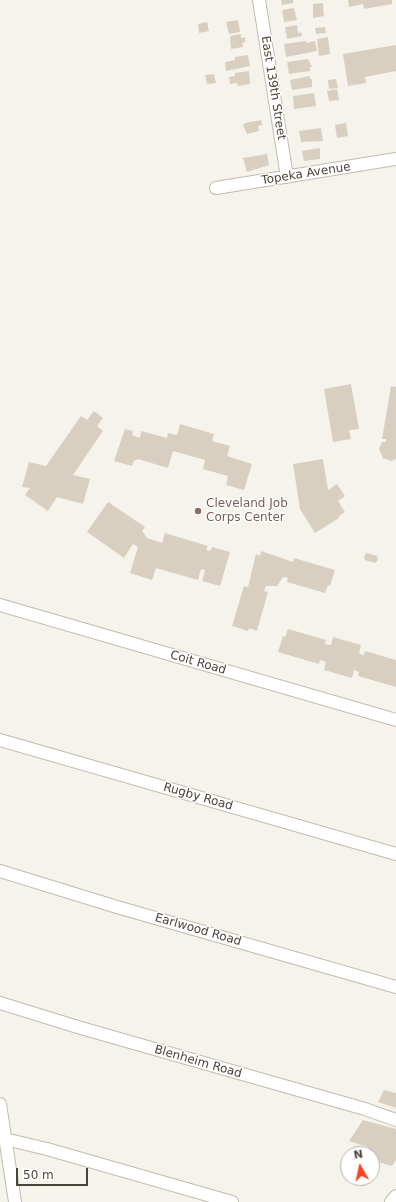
<!DOCTYPE html>
<style>
body{margin:0}
#map{position:relative;width:396px;height:1202px;overflow:hidden;background:#f6f3ec;font-family:"DejaVu Sans",sans-serif}
canvas{display:block}
.north{position:absolute;left:340px;top:1146px;width:40px;height:40px;box-sizing:border-box;background:#fff;border:1px solid #b7b4b0;border-radius:50%;rotate:351deg;font-size:11px;font-weight:700;line-height:16px;text-align:center;color:#4b4439}
.north::after{content:'';display:block;margin:auto;width:14px;height:18px;background:#fc3f1d;clip-path:polygon(50% 0,100% 100%,50% 72%,0 100%)}
.scale{position:absolute;left:16px;top:1168px;width:72px;height:18px;box-sizing:border-box;border:2px solid #4b4439;border-top:0;padding-left:5px;font-size:12px;line-height:14px;white-space:nowrap;color:#4b4439;-webkit-text-stroke:3px #fff;paint-order:stroke}
</style>
<div id="map">
<canvas width="396" height="1202"></canvas>
<div class="north">N</div>
<div class="scale">50 m</div>
</div>
<script>
const ctx = document.querySelector('canvas').getContext('2d');
ctx.lineJoin = 'round';
function fillPath(path, color) {
  ctx.fillStyle = color;
  ctx.fill(path, 'evenodd');
}
function strokePath(path, color, width, dash) {
  ctx.strokeStyle = color;
  ctx.lineWidth = width;
  ctx.lineCap = dash ? 'butt' : 'round';
  ctx.setLineDash(dash || []);
  ctx.stroke(path);
}
function label(font, color, halo, rows, align = 'center') {
  ctx.font = font + ' "DejaVu Sans",sans-serif';
  ctx.lineWidth = 3;
  ctx.setLineDash([]);
  ctx.textBaseline = 'middle';
  ctx.strokeStyle = halo;
  ctx.fillStyle = color;
  for (const [text, x, y, turn = 0] of rows) {
    ctx.save();
    ctx.translate(x, y);
    ctx.rotate((+turn || 0) * Math.PI / 180);
    ctx.textAlign = isNaN(turn) ? turn : align;
    if (halo) ctx.strokeText(text, 0, 0);
    ctx.fillText(text, 0, 0);
    ctx.restore();
  }
}
const building = new Path2D(`
 M281,0H293V3L282,5Z
 M348,0H392V4L364,9L363,4L349,7Z
 M323,3L324,16L313,18V4Z
 M294,8L297,20L284,22L282,10Z
 M238,20L240,32L229,34L226,22Z
 M207,22L209,31L199,33L198,24Z
 M297,25L298,33L301,32L302,36L287,39L285,27Z
 M325,27L326,33L316,34L315,28Z
 M241,34V38L245,37V42L242,43L243,47L231,49L230,36Z
 M328,37L330,54L319,56L317,39Z
 M306,41V43L315,41L317,51L286,57L284,44Z
 M396,45V71L365,77L366,83L348,86L343,54Z
 M248,55L250,66L226,71L225,62L235,60V57Z
 M308,59L312,67H310V71L289,74L287,62Z
 M249,71L250,84L238,86L237,83L230,84L229,77L235,76V73Z
 M214,74L216,83L207,84L205,75Z
 M310,76V79H312V87L292,90L290,80Z
 M336,79L338,88L329,89L328,80Z
 M337,89L339,100L329,101L327,91Z
 M314,93L316,106L294,109L293,96Z
 M261,120L262,125L258,126L259,131L247,134L243,125L245,123Z
 M346,123L348,136L337,138L335,125Z
 M321,128L323,141L301,142L299,131Z
 M320,148V159L304,161L302,151Z
 M267,154L269,165L247,172L243,158Z
 M351,384L359,429L349,430L351,439L333,442L324,389Z
 M391,386L396,387V459L391,461L383,458L379,449L382,442H386V439H382Z
 M94,411L103,418L97,426L103,431L73,475L90,479L83,504L57,497L48,511L25,495L30,488L22,487L29,462L46,466L81,416L87,420Z
 M180,424L214,434L212,441L230,446L227,456L252,464L244,490L226,485L228,476L203,469L205,460L173,451L168,468L138,459L134,461L132,466L114,461L125,429L133,431L132,435L140,438L141,431L167,438L168,433L177,435Z
 M323,459L328,490L337,484L345,496L338,501L345,512L338,517L339,518L315,533L300,509L293,464Z
 M108,502L145,527L142,531L147,538L162,543L165,533L208,546L206,550L210,551L212,547L230,552L220,586L202,581L205,570L201,569L198,580L156,568L152,580L130,573L138,547L133,544L124,558L87,532Z
 M261,551L293,562L294,558L335,570L330,586L328,585L325,593L287,582L288,578L283,577L277,586H266L264,591L268,592L257,631L249,628L248,631L232,626L244,586L248,587L256,554L260,556Z
 M367,553L377,556L378,560L375,563L365,560L364,556Z
 M288,629L326,640L325,644L331,645L333,637L361,645L359,654L364,655L365,651L396,660V687L358,676L359,672L354,670L352,678L324,670L326,662L320,660L319,664L278,652L283,636L285,637Z
 M384,1090L396,1093V1108L378,1102Z
 M363,1120L396,1129V1160L392,1166L372,1160V1154H366L368,1147L349,1141Z`);
const minor = new Path2D(`
 M259,0L287,177
 M216,188L396,159
 M0,605L396,720
 M0,740L396,854
 M0,871L117,907L396,987
 M0,1003L81,1028L365,1109L396,1120
 M0,1104L15,1202
 M5,1139L47,1149L232,1202
 M391,1202L396,1196`);
const markers = [
 [198,511,4,"#8d6e63"]
];
const streetNames = [
 ["East 139th Street",273,88,81],
 ["Topeka Avenue",306,174,-9],
 ["Coit Road",198,663,16],
 ["Rugby Road",198,797,16],
 ["Earlwood Road",198,930,16],
 ["Blenheim Road",198,1062,16]
];
const educationNames = [
 ["Cleveland Job",206,504],
 ["Corps Center",206,518]
];
fillPath(building, '#d8cfc1');
strokePath(minor, '#c2bbae', 14);
strokePath(minor, '#fff', 12);
for (const [x, y, r, color] of markers) {
  const dot = new Path2D();
  dot.arc(x, y, r, 0, 2 * Math.PI);
  ctx.fillStyle = color;
  ctx.fill(dot);
  strokePath(dot, '#fff', 1.5);
}
label('12px', '#4b4439', '#fff', streetNames);
label('12px', '#785e54', '#fff', educationNames, 'left');
</script>
